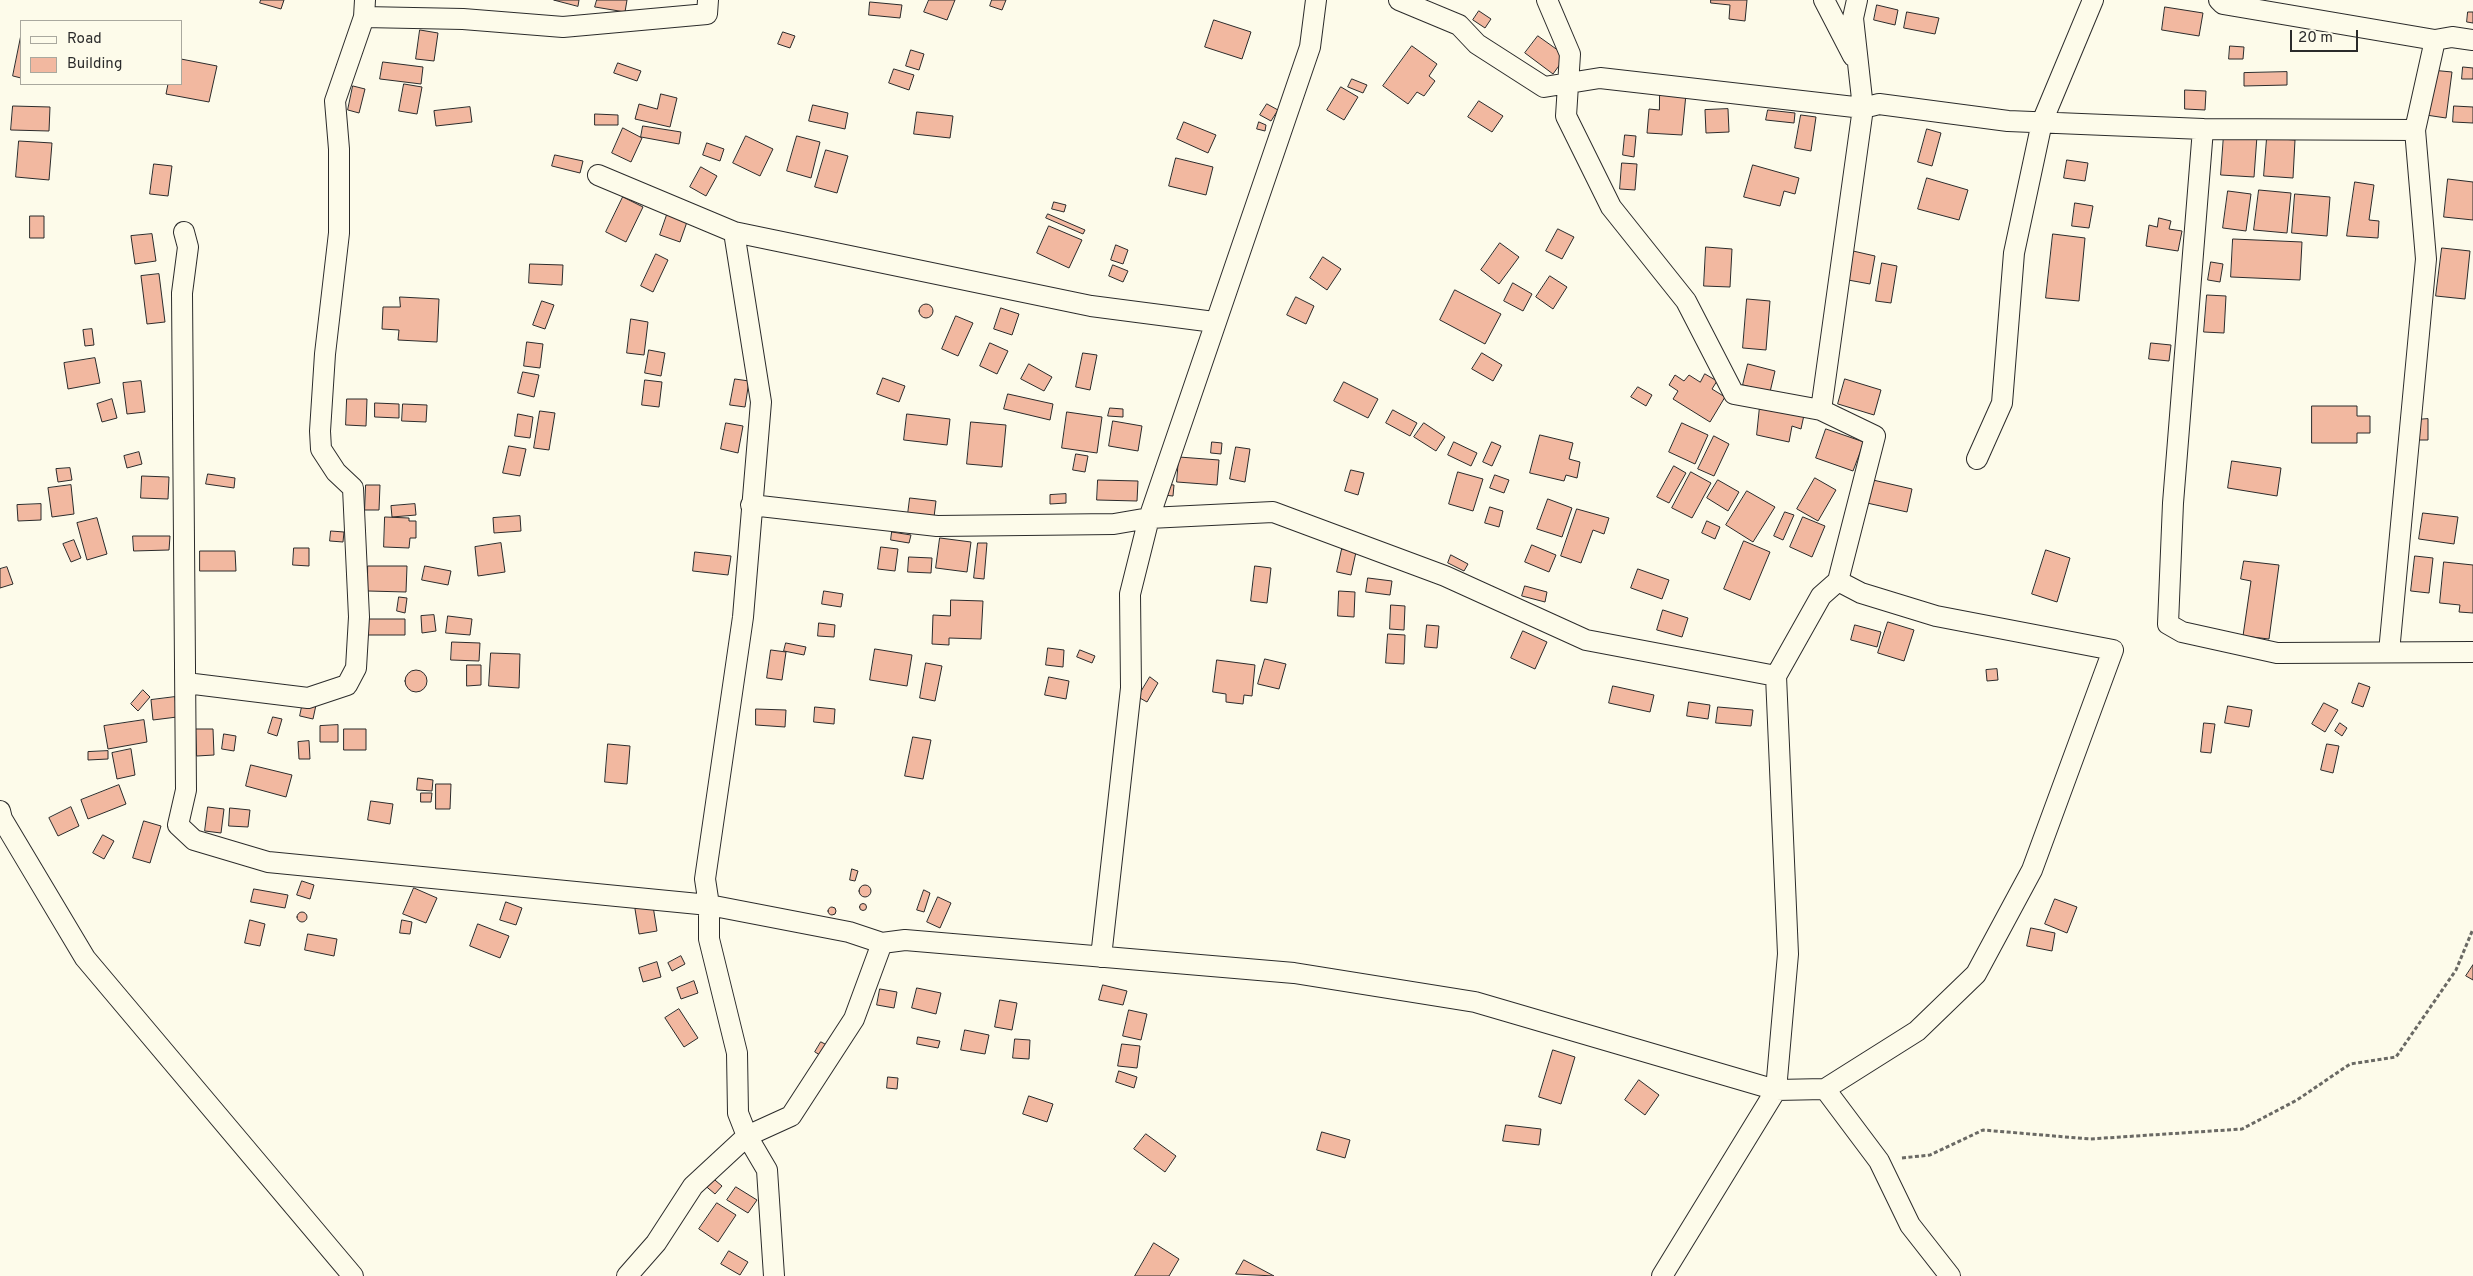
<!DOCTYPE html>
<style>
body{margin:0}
#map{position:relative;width:2473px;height:1276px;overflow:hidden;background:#fdfbea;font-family:Overpass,sans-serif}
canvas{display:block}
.legend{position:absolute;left:20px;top:20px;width:162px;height:65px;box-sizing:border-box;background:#fdfbea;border:1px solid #a9a89e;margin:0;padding:6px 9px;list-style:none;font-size:15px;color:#2b2b2b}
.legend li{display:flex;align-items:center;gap:10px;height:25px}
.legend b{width:25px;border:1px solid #a9a89e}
.scale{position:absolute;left:2290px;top:30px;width:68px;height:22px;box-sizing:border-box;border:2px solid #2b2b2b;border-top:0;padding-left:6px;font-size:15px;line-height:18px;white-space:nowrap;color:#2b2b2b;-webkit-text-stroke:4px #fdfbea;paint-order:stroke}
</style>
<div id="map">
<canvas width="2473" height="1276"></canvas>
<ul class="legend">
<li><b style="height:6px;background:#fdfbea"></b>Road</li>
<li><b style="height:14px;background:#f2b8a0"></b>Building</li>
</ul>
<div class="scale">20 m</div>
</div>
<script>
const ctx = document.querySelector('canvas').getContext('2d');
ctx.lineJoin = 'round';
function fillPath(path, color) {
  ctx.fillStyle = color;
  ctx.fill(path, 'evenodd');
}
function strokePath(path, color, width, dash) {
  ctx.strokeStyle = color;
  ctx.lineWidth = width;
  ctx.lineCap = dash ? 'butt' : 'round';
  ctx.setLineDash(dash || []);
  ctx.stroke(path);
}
const building = new Path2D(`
 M261,0H284L281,9L260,3Z
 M554,0H579L578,6Z
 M597,0H627L625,12L595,7Z
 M929,0H955L947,20L924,12Z
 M992,0H1006L1002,10L990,6Z
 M1711,0H1747L1745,21L1729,19L1730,5L1711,3Z
 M870,2L902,5L900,18L869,15Z
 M1877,5L1898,10L1895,25L1874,20Z
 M2165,7L2203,13L2199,36L2162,30Z
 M1479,11L1491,19L1485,28L1473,20Z
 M1907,12L1939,18L1935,34L1904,28Z
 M2468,12H2473V23L2467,22Z
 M1214,20L1251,32L1242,59L1205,47Z
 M420,30L438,33L434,61L416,59Z
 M783,32L795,36L790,48L778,44Z
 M21,35V78L13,76Z
 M1538,36L1566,56L1553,74L1525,53Z
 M1412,46L1437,64L1429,76L1435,81L1424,96L1417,92L1408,104L1383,86Z
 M2230,46L2244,47L2243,59H2229Z
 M911,50L924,54L919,70L906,66Z
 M181,59L217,66L209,102L166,94L168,84H181Z
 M383,62L423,67L421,84L380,79Z
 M618,63L641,71L637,81L614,73Z
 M2463,67L2473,68V79H2462Z
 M894,69L914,75L909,90L889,83Z
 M2431,70L2452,72L2446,118L2426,115Z
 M2287,72V85L2244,86V73Z
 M1352,79L1367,85L1363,93L1348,87Z
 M404,84L422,87L417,114L399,111Z
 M353,86L365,89L359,113L348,110Z
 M1341,87L1358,97L1344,120L1327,110Z
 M2185,90L2206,91L2205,110L2185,109Z
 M1660,91L1686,94L1682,135L1647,133L1649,109L1659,110Z
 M661,94L677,98L670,127L635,119L639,104L657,109Z
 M1479,101L1503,116L1492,132L1468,117Z
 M1267,104L1278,110L1271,121L1260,115Z
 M813,105L848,113L845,129L809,121Z
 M13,106L50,107L49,131L11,130Z
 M2454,106L2473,107V123L2453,122Z
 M470,107L472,122L436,126L434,111Z
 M1728,109L1729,132L1706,133L1705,110Z
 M1768,110L1795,113L1794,123L1766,120Z
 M917,112L953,116L950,138L914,134Z
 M595,114L618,115V125H595Z
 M1801,115L1816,117L1811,151L1795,148Z
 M1184,122L1216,135L1208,153L1177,139Z
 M1259,122L1266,125L1265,131L1257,129Z
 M643,126L681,132L679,144L641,137Z
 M623,128L642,138L631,162L612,153Z
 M1927,129L1941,133L1932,166L1918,162Z
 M2224,134L2257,136L2254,177L2221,175Z
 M1625,135L1636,136L1634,157L1623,155Z
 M746,136L773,149L760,176L733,163Z
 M797,136L820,142L811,178L787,171Z
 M2267,138L2295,140L2293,178L2264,176Z
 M19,141L52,143L49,180L16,177Z
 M707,143L724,149L720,161L703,155Z
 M826,150L848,156L837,193L815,187Z
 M555,155L583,161L580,173L552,166Z
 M1176,158L1213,167L1206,195L1169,186Z
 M2067,160L2088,163L2085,181L2064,178Z
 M1622,163L1637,164L1635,190L1620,189Z
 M154,164L172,166L168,196L150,194Z
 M1753,165L1799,178L1795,194L1784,191L1780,206L1744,197Z
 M701,167L717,176L706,196L690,187Z
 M1927,178L1968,190L1959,220L1918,209Z
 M2448,179L2473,182V220L2444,217Z
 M2355,182L2374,185L2369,220L2379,221L2378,238L2347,236Z
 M2259,190L2291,193L2287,233L2254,230Z
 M2228,191L2251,194L2246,231L2223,228Z
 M2295,194L2330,197L2327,236L2292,233Z
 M623,197L643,207L626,242L606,232Z
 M1054,202L1066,205L1064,212L1052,209Z
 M2075,203L2093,206L2089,228L2072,226Z
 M668,212L688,219L680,242L660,235Z
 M1048,214L1085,230L1083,234L1046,218Z
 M30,216H44V238H30Z
 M2159,218L2171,221L2169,229L2182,231L2178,251L2146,246L2149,225L2157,227Z
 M1049,226L1082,240L1069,268L1037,253Z
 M1558,229L1574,237L1562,259L1546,251Z
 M152,234L156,261L135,264L131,236Z
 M2053,234L2085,238L2079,301L2046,298Z
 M2233,239L2302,242L2300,280L2231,277Z
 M1500,243L1519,257L1499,284L1481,270Z
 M1116,245L1128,250L1123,264L1111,260Z
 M1706,247L1732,249L1730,287L1704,286Z
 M2442,248L2470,251L2465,299L2436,296Z
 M1853,251L1875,256L1870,284L1848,280Z
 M656,254L668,260L653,292L641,286Z
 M1323,257L1341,269L1327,290L1310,278Z
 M2211,262L2223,264L2220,282L2208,280Z
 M1882,263L1897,266L1891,303L1876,301Z
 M530,264L563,265L562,285L529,283Z
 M1113,265L1128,271L1123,282L1109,276Z
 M159,274L165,322L147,324L141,276Z
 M1550,276L1567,287L1553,309L1536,297Z
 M1513,283L1532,294L1523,311L1504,301Z
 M1455,290L1501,314L1485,344L1440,320Z
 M2207,295L2226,296L2224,333L2204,332Z
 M400,297L439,299L437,342L398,340L399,330L382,329L383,307H400Z
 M1296,297L1314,306L1306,324L1287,315Z
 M1747,299L1770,301L1766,350L1743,348Z
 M542,301L554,305L545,329L533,325Z
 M919 311a7 7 0 1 1 14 0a7 7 0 1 1-14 0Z
 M1001,308L1019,314L1012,335L994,329Z
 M956,316L973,323L958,356L942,349Z
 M631,319L648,322L644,355L627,353Z
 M92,329L94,345L85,346L83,330Z
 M527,342L543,344L540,368L524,366Z
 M990,343L1008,351L997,374L980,366Z
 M2151,343L2171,345L2169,361L2149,359Z
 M649,350L665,353L661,376L645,373Z
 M1083,353L1097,355L1090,390L1076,387Z
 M1482,353L1502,365L1493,381L1472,369Z
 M95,358L100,383L68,389L64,363Z
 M1029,364L1052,377L1044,391L1021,379Z
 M1748,364L1775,371L1770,392L1743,385Z
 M523,372L539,375L534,397L518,393Z
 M1705,374L1717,381L1712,389L1725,397L1710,422L1673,399L1678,391L1669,385L1675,375L1684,381L1689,375L1700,382Z
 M883,378L905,386L899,402L877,394Z
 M735,379L749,381L745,407L730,405Z
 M1845,379L1881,390L1874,415L1838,404Z
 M645,380L662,382L659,407L642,405Z
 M141,381L145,412L127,414L123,383Z
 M1344,382L1378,399L1368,418L1334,401Z
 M1638,387L1652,395L1646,406L1631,397Z
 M1008,394L1053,404L1050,420L1004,409Z
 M112,399L117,418L102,422L97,404Z
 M347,399H367L366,426L346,425Z
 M375,403L399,404V418L375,417Z
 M403,404L427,405L426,422L402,421Z
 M1760,406L1804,415L1801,429L1792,426L1789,442L1757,435Z
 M2312,406H2357V416H2370V433H2357V443H2312Z
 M1110,408L1123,409V417L1108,416Z
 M1393,410L1417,423L1410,436L1386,423Z
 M540,411L555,413L549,450L534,448Z
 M1067,412L1102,417L1097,453L1062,448Z
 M518,414L533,417L530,438L515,436Z
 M907,414L950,419L947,445L904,440Z
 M2428,419V440H2415V420Z
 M1113,421L1142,426L1138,451L1109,446Z
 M971,422L1006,425L1002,467L967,464Z
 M726,423L743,426L738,453L721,449Z
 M1424,423L1445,437L1436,451L1414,437Z
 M1682,423L1708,435L1695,464L1669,452Z
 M1826,429L1864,442L1853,471L1816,458Z
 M1540,435L1573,443L1569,459L1580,462L1577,478L1566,475L1564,481L1530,473Z
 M1714,436L1729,444L1714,476L1698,469Z
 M1212,442L1222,443L1221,454L1211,453Z
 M1454,442L1477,453L1471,466L1448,455Z
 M1492,442L1501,446L1492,466L1483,462Z
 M509,446L526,449L520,476L503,473Z
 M1236,447L1250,449L1245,482L1230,479Z
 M139,452L142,464L127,468L124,456Z
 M1076,454L1088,456L1085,472L1073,470Z
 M1179,457L1219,460L1217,485L1177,482Z
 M2232,461L2281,468L2277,496L2228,488Z
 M1674,466L1686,473L1669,503L1657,497Z
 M70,468L72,480L58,482L56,469Z
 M1351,470L1364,473L1358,495L1345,491Z
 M1458,472L1483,479L1473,511L1449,504Z
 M1691,472L1711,483L1692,518L1672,508Z
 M208,474L235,478L234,488L206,484Z
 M1495,475L1509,480L1504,493L1490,488Z
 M142,476L169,477L168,499L141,498Z
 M1815,478L1836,490L1818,521L1797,509Z
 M1098,480L1138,481L1137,501L1097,500Z
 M1718,480L1739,492L1728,511L1707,498Z
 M1873,480L1912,489L1907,512L1867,503Z
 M1164,484L1174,485L1173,496L1163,495Z
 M71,485L74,514L52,517L48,488Z
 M366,485H380L379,510H365Z
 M1747,491L1775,507L1753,542L1726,525Z
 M1066,494V503L1050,504V495Z
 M910,498L936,501L934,517L908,514Z
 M1548,499L1572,508L1562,537L1537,529Z
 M41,504V520L18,521L17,505Z
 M415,504L416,515L392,517L391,506Z
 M1490,507L1503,511L1499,527L1485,523Z
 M1577,509L1609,518L1604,534L1593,530L1581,563L1561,556Z
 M1785,512L1794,515L1783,540L1774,536Z
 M2423,513L2458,517L2454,544L2419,539Z
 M520,516L521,531L494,533L493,518Z
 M385,517L409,518V521H416V538H410L409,548L384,547Z
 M1803,517L1825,526L1812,557L1790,547Z
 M97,518L107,554L87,560L77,523Z
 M1707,521L1720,527L1715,539L1702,533Z
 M331,531L344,532L343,542L330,541Z
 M892,532L911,535L909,543L891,540Z
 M133,536H170L169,550L134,551Z
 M940,538L971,542L967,572L936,568Z
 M74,540L81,558L71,562L63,544Z
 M1744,541L1770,552L1750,600L1724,589Z
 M501,543L505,572L478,576L475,547Z
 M978,543H987L984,579L974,578Z
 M1532,545L1556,555L1549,572L1525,562Z
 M881,547L898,549L895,571L878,569Z
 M294,548H309V566L293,565Z
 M1342,549L1356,552L1351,575L1337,572Z
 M2046,550L2070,558L2057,602L2032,594Z
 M200,551H235L236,571H200Z
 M695,552L731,556L728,575L693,571Z
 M1451,555L1468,564L1464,571L1448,563Z
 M2415,556L2433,558L2429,593L2411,591Z
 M909,557L932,558L931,573L908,572Z
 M2244,561L2279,565L2269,639L2243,636L2251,581L2241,579Z
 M2444,562L2473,565V613L2459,612L2460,605L2440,603Z
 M368,566H407L406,592L368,591Z
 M425,566L451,571L448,585L422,580Z
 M1255,566L1271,568L1267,603L1251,601Z
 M7,567L13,584L0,588V569Z
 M1638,569L1669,580L1662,599L1631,588Z
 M1368,578L1392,581L1390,595L1366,592Z
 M1525,586L1547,592L1545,602L1522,596Z
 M824,591L843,594L841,607L822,604Z
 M1339,591L1355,592L1354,617L1338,616Z
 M399,597L407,598L405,613L397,611Z
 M951,600L983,601L981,639L949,638V645L932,644L933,615L950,616Z
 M1391,605L1405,606L1404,630L1390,629Z
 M1663,610L1688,618L1682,637L1657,630Z
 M434,615L436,631L422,633L421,616Z
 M448,616L472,619L470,635L446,633Z
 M367,619H405V635H367Z
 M1888,622L1914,630L1904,661L1878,653Z
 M819,623L835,625L834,637L818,636Z
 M1427,625L1439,626L1437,648L1425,647Z
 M1855,625L1881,632L1877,647L1851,640Z
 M1523,631L1547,642L1535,669L1511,658Z
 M1388,634L1405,635L1404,664L1386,663Z
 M452,642L480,643L479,661L451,660Z
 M786,643L806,647L804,655L784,651Z
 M1048,648L1064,650L1063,667L1046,665Z
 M875,649L912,655L907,686L870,680Z
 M771,650L786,652L782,680L767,678Z
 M1080,650L1095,656L1092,663L1077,657Z
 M491,653L520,654L519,688L489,686Z
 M1265,659L1286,664L1279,689L1258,684Z
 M1217,660L1255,665L1252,696L1244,695L1243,704L1226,702V694L1213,692Z
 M926,663L942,666L935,701L920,698Z
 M467,665H481V685L467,686Z
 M1997,669L1998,680L1987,681L1986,670Z
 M405 681a11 11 0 1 1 22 0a11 11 0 1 1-22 0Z
 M1049,677L1069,681L1066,699L1045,695Z
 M1150,677L1158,683L1147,702L1138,697Z
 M2359,683L2370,687L2363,707L2352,703Z
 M1613,686L1654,695L1650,712L1609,703Z
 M143,690L150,697L138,711L131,704Z
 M175,697L177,717L153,720L151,700Z
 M303,702L316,705L313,719L300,716Z
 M1689,702L1710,705L1708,719L1687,716Z
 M2324,703L2338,710L2325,732L2312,724Z
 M2228,706L2252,710L2249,727L2225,723Z
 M815,707L835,709L834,724L814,722Z
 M1718,707L1753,710L1751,726L1716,723Z
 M756,709L786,710L785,727L756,725Z
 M273,717L282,719L277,736L268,733Z
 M144,720L147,742L108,749L104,726Z
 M2204,723L2215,724L2211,753L2201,752Z
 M2340,723L2347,728L2342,736L2335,731Z
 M338,725V742H320V726Z
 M196,729H213L214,755L197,756Z
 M344,729H366V750H344Z
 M224,734L236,736L234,751L222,749Z
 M913,737L931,740L923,779L905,776Z
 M309,741L310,759H299L298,742Z
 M608,744L630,746L627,784L605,782Z
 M2327,744L2339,746L2333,773L2321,770Z
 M131,749L135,775L117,779L112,753Z
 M108,751V759L88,760V752Z
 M251,765L292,775L286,797L246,786Z
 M418,778L433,780L432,791L417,790Z
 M436,784H451L450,809H436Z
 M119,785L126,804L88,819L81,800Z
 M421,793H432L431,802H421Z
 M371,801L393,804L390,824L368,820Z
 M71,807L79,826L58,836L49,818Z
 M208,807L224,809L221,833L205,831Z
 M230,808L250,810L248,827L229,826Z
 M144,821L161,826L150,863L133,858Z
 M103,835L114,841L104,859L93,853Z
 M852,869L858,871L855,881L850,880Z
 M302,881L314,885L310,899L297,895Z
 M859 891a6 6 0 1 1 12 0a6 6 0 1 1-12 0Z
 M414,888L437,898L426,923L403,914Z
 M254,889L288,895L285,908L251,902Z
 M924,890L930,893L924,912L917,910Z
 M938,897L951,903L940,928L927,922Z
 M2055,899L2077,907L2067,933L2045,924Z
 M506,902L522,908L516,925L500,920Z
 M859.5 907a3.5 3.5 0 1 1 7 0a3.5 3.5 0 1 1-7 0Z
 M653,906L657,931L639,934L635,909Z
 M828 911a4 4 0 1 1 8 0a4 4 0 1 1-8 0Z
 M297 917a5 5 0 1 1 10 0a5 5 0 1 1-10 0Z
 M250,920L265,924L260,946L245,943Z
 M402,920L412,922L410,934L400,933Z
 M478,924L509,936L500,958L470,946Z
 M2031,928L2055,933L2052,951L2027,946Z
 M308,934L337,939L334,956L305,950Z
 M681,956L685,964L672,971L668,963Z
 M657,962L661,977L643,982L639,968Z
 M2473,965V980L2466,976Z
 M694,981L698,993L681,999L677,988Z
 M1103,985L1127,991L1123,1005L1099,1000Z
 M917,988L941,993L936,1014L912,1008Z
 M880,989L897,992L894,1008L877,1005Z
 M1000,1000L1017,1003L1012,1030L995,1027Z
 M679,1009L698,1038L684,1047L665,1018Z
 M1129,1010L1147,1014L1141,1040L1123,1036Z
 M965,1030L989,1035L985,1054L961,1050Z
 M918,1037L940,1041L938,1048L917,1044Z
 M1015,1039L1030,1040L1029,1059L1013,1058Z
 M821,1042L829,1046L823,1057L815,1052Z
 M1122,1044L1140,1046L1137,1068L1118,1066Z
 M1553,1050L1575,1057L1561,1104L1539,1097Z
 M1119,1071L1137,1077L1134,1088L1116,1082Z
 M888,1077L898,1078L897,1089L887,1088Z
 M1639,1080L1659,1095L1645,1115L1625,1100Z
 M1029,1096L1053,1104L1047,1122L1023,1114Z
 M1506,1125L1541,1129L1539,1145L1503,1141Z
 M1322,1132L1350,1140L1345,1158L1317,1150Z
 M1146,1134L1176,1156L1165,1172L1134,1149Z
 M709,1175L722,1186L715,1194L702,1183Z
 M736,1187L757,1200L748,1213L727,1200Z
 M717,1203L736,1215L718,1242L699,1229Z
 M1154,1243L1179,1259L1169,1276H1135Z
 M729,1251L748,1262L740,1275L721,1264Z
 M1244,1260L1274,1276L1236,1274Z`);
const path = new Path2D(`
 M1902,1158L1930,1155L1983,1130L2090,1139L2242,1129L2297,1100L2350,1064L2396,1057L2456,970L2473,929`);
const minor = new Path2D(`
 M1399,0L1459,25L1477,44L1544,87L1600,78L1863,108L1879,104L2008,121L2203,129L2415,130
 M1547,0L1570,54L1566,116L1611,207L1686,301L1734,394L1821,410L1875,436L1838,581L1821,596L1776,676L1788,954L1776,1090L1662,1276
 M1824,0L1853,56
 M2219,0L2223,4L2435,40
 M364,17L463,19L563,27L707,14L708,0
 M2203,129L2173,503L2168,624L2182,632L2277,653L2473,652
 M598,175L734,232L1091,306L1214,322
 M184,232L188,247L182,293L186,790L178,825L194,840L268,862L709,905L849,932L882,943L905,940L1294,973L1475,1002L1776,1090L1825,1089L1917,1031L1976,974L2032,870L2113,650L1936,616L1861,593L1838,581
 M734,232L761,402L743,617L705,879L709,905V939L737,1053L738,1113L747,1136L767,1170L774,1276
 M1821,410L1863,108L1853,18L1857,0
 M1977,459L2002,403L2014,253L2042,122L2093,0
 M751,505L937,526L1114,524L1149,518L1273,512L1445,576L1586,640L1776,676
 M2389,652L2426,259L2415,130L2435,40L2452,37L2473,40
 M186,683L308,698L347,685L356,668L359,617L353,488L336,472L321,449L320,431L325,354L339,233V149L335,101L364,17L365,0
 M0,811L2,819L85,958L353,1276
 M1101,957L1131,688L1130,594L1149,518L1310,47L1316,0
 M1825,1089L1879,1161L1910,1225L1950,1276
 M627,1276L656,1243L693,1186L747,1136L791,1116L854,1019L882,943`);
fillPath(building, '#f2b8a0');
strokePath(building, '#2b2b2b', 1);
strokePath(minor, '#2b2b2b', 22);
strokePath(path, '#6a6964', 3, [4, 2.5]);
strokePath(minor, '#fdfbea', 20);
</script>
